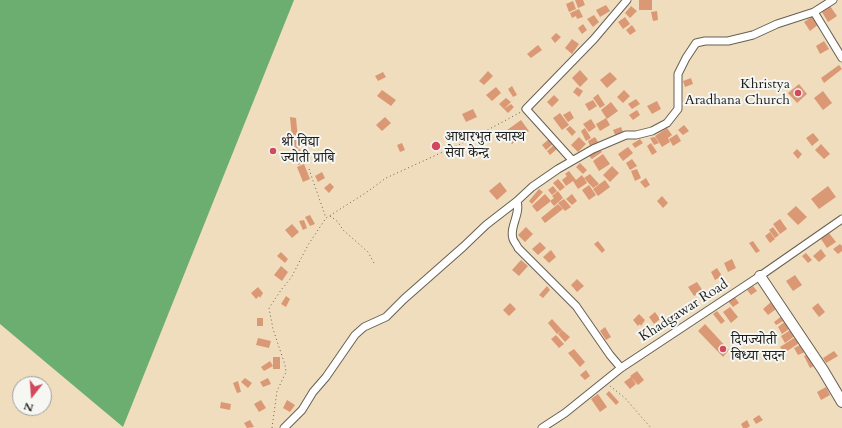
<!DOCTYPE html>
<meta charset="utf-8">
<style>
body{margin:0}
#map{position:relative;width:842px;height:428px;overflow:hidden;background:#f0ddbd;font-family:Cardo,serif}
canvas{display:block}
.north{position:absolute;left:12px;top:376px;width:40px;height:40px;box-sizing:border-box;background:#f6f6f2;border:1px solid #9f9f9c;border-radius:50%;rotate:197deg;font-size:11px;font-weight:700;line-height:16px;text-align:center;color:#1c1c1c}
.north::after{content:'';display:block;margin:auto;width:14px;height:18px;background:#d1495b;clip-path:polygon(50% 0,100% 100%,50% 72%,0 100%)}
</style>
<div id="map">
<canvas width="842" height="428"></canvas>
<div class="north">N</div>
</div>
<script>
const ctx = document.querySelector('canvas').getContext('2d');
ctx.lineJoin = 'round';
function fillPath(path, color) {
  ctx.fillStyle = color;
  ctx.fill(path, 'evenodd');
}
function strokePath(path, color, width, dash) {
  ctx.strokeStyle = color;
  ctx.lineWidth = width;
  ctx.lineCap = dash ? 'butt' : 'round';
  ctx.setLineDash(dash || []);
  ctx.stroke(path);
}
function label(font, color, halo, rows, align = 'center') {
  ctx.font = font + ' Cardo,"Noto Serif Devanagari",serif';
  ctx.lineWidth = 4;
  ctx.setLineDash([]);
  ctx.textBaseline = 'middle';
  ctx.strokeStyle = halo;
  ctx.fillStyle = color;
  for (const [text, x, y, turn = 0] of rows) {
    ctx.save();
    ctx.translate(x, y);
    ctx.rotate((+turn || 0) * Math.PI / 180);
    ctx.textAlign = isNaN(turn) ? turn : align;
    if (halo) ctx.strokeText(text, 0, 0);
    ctx.fillText(text, 0, 0);
    ctx.restore();
  }
}
const forest = new Path2D(`
 M0,0H294L123,427L0,324Z`);
const building = new Path2D(`
 M575,0H583L585,5L578,8Z
 M639,0H652V10H639Z
 M573,1L576,9L569,12L566,4Z
 M606,5L610,11L600,17L596,10Z
 M631,6L637,11L630,18L625,13Z
 M830,6L837,16L828,22L822,12Z
 M579,9L583,17L577,19L576,16L572,18L570,13Z
 M657,11L658,20L653,21L651,12Z
 M594,15L599,22L593,27L587,19Z
 M813,16L819,24L810,31L804,22Z
 M625,17L630,24L623,29L618,22Z
 M583,24L587,30L582,34L578,28Z
 M632,25L636,31L630,35L626,30Z
 M556,33L561,37L555,43L551,38Z
 M572,39L579,44L572,54L565,48Z
 M824,41L829,49L820,54L816,46Z
 M538,45L542,50L531,58L527,54Z
 M839,65L842,69L824,83L821,78Z
 M580,70L588,79L580,87L572,78Z
 M488,71L493,76L484,85L479,81Z
 M383,72L386,77L378,81L375,76Z
 M610,72L617,79L607,88L600,80Z
 M691,78L693,84L685,87L683,81Z
 M799,84L807,94L797,103L788,93Z
 M512,86L517,95L513,97L508,89Z
 M496,87L501,93L492,101L486,95Z
 M577,87L583,91L579,97L573,92Z
 M382,90L396,100L391,106L377,96Z
 M624,90L630,96L623,103L617,97Z
 M823,91L832,103L823,110L814,98Z
 M598,94L605,105L600,108L593,98Z
 M554,95L559,100L552,107L547,102Z
 M506,98L511,102L504,109L499,104Z
 M636,99L640,104L632,109L628,104Z
 M593,100L597,106L589,111L585,104Z
 M657,101L661,109L652,114L647,106Z
 M611,102L618,111L607,119L601,110Z
 M511,104L514,107L508,113L504,109Z
 M473,109L477,117L466,122L462,114Z
 M637,110L640,115L633,120L629,115Z
 M570,111L574,118L568,122L563,115Z
 M560,113L569,125L562,130L553,118Z
 M290,117L296,118L298,139H292Z
 M385,117L391,123L382,131L376,125Z
 M606,118L610,125L600,131L596,124Z
 M591,119L596,127L589,132L583,124Z
 M521,120L529,131L512,144L503,133Z
 M684,125L689,131L683,135L678,130Z
 M570,126L576,132L572,136L566,129Z
 M621,127L623,132L615,135L613,130Z
 M585,128L591,138L586,141L581,131Z
 M667,128L672,135L668,138L670,142L662,147L655,136Z
 M813,133L819,140L812,146L806,138Z
 M677,134L681,141L673,146L669,139Z
 M579,137L586,144L578,152L571,145Z
 M595,137L598,142L590,146L588,141Z
 M655,137L659,143L654,145L650,138Z
 M549,139L553,144L546,150L542,145Z
 M640,139L643,143L635,148L632,144Z
 M293,140H298L300,148L295,149Z
 M402,143L405,150L400,152L397,145Z
 M651,143L657,152L652,155L647,146Z
 M821,144L830,154L824,159L815,150Z
 M554,145L557,149L550,155L547,151Z
 M628,147L633,153L623,161L618,154Z
 M599,148L602,152L592,159L588,155Z
 M300,149L304,163L298,165L293,152Z
 M797,149L802,154L798,159L793,153Z
 M603,154L610,164L599,171L593,161Z
 M632,159L637,166L630,170L626,163Z
 M580,163L587,170L583,174L576,167Z
 M304,164L310,179L303,182L297,167Z
 M612,166L619,173L610,182L603,175Z
 M637,169L641,178L635,181L631,171Z
 M569,171L576,180L582,175L587,183L578,189L573,181L566,186L562,180L567,176L565,174Z
 M322,172L325,178L318,182L315,176Z
 M590,174L599,184L593,188L584,178Z
 M646,178L650,185L645,188L640,182Z
 M558,179L565,187L560,191L553,183Z
 M605,180L610,187L598,196L593,189Z
 M500,182L507,191L497,200L489,191Z
 M330,183L334,187L329,193L324,188Z
 M589,185L596,195L589,200L582,190Z
 M553,186L557,191L552,195L548,190Z
 M828,186L836,197L819,209L811,199Z
 M539,189L543,192L532,204L529,201Z
 M558,191L563,198L554,206L550,201L554,198L552,196Z
 M545,194L551,201L537,212L532,206Z
 M572,194L577,201L572,205L566,199Z
 M662,196L668,203L663,208L657,201Z
 M564,199L571,207L565,211L558,203Z
 M558,204L563,209L545,223L541,218Z
 M796,206L807,217L798,225L787,214Z
 M310,215L315,224L310,226L305,217Z
 M780,219L787,229L780,234L773,224Z
 M304,220L307,228L303,230L299,221Z
 M292,224L299,232L292,238L285,230Z
 M526,227L533,234L525,242L518,235Z
 M773,227L779,235L775,238L769,230Z
 M770,232L775,239L770,243L765,236Z
 M829,233L836,242L827,248L821,239Z
 M598,241L605,250L602,253L594,244Z
 M753,241L760,251L756,253L749,243Z
 M540,242L546,248L538,255L532,249Z
 M840,244L842,246V251L838,254L833,249Z
 M821,249L826,256L819,262L813,256Z
 M551,250L556,257L549,263L543,257Z
 M281,252L288,259L285,263L277,256Z
 M806,253L812,260L808,263L802,256Z
 M732,259L736,268L728,272L724,263Z
 M521,260L528,266L519,276L512,270Z
 M281,266L288,272L282,281L274,275Z
 M717,268L722,276L715,280L711,272Z
 M795,275L802,285L793,291L786,281Z
 M577,279L584,286L577,292L571,285Z
 M697,282L703,291L694,296L688,287Z
 M547,286L550,290L543,298L539,295Z
 M753,286L757,291L751,295L747,290Z
 M258,287L263,293L260,298L259,296L256,299L251,293Z
 M286,296L290,299L286,307L281,304Z
 M734,296L739,303L733,307L728,301Z
 M771,302L776,309L768,315L763,309Z
 M510,303L516,309L509,316L503,310Z
 M818,303L825,312L819,317L812,308Z
 M730,307L738,317L731,323L723,312Z
 M717,311L725,321L721,324L713,314Z
 M655,312L660,319L654,324L649,317Z
 M639,314L645,320L641,326L640,324L638,326L633,320Z
 M783,315L787,319L776,325L774,322Z
 M257,318H263V326H257Z
 M552,319L562,330L557,334L548,323Z
 M787,320L792,327L782,334L778,327Z
 M705,324L729,350L723,357L698,331Z
 M605,327L611,337L606,340L600,331Z
 M644,329L649,338L645,340L640,331Z
 M792,329L796,335L785,343L781,336Z
 M562,330L570,337L565,342L558,334Z
 M556,335L564,344L559,348L551,339Z
 M797,336L801,342L784,353L780,347Z
 M258,338L271,341L269,348L256,345Z
 M802,344L805,352L798,355L794,348Z
 M734,345L741,352L735,357L729,349Z
 M574,349L585,362L580,367L568,353Z
 M834,351L838,356L826,363L823,358Z
 M808,354L814,366L810,368L804,356Z
 M273,357H280V369H273Z
 M270,361L273,366L264,371L261,367Z
 M586,370L590,376L585,380L580,375Z
 M637,371L644,380L638,385L630,376Z
 M631,377L636,384L630,389L624,382Z
 M245,378L252,383L248,388L241,382Z
 M268,378L271,384L263,387L260,382Z
 M238,381L241,392L237,393L233,383Z
 M826,387L830,395L821,400L817,392Z
 M609,391L619,402L616,405L606,394Z
 M598,394L607,407L600,412L591,399Z
 M261,400L266,408L259,412L254,404Z
 M287,400L295,405L290,412L283,408Z
 M221,402L231,404L230,410L220,408Z
 M759,415L763,420L756,424L753,419Z
 M250,420L254,427L247,428L244,423Z
 M747,420L750,426L747,428H743L741,424Z`);
const path = new Path2D(`
 M309,169L326,218
 M330,216L338,222L343,230L368,252L375,265
 M610,386L625,398L651,428
 M272,428L277,391L286,372L285,365L273,329L269,308L281,290L291,278L308,245L326,218L367,192L386,178L467,141L521,112`);
const street = new Path2D(`
 M814,12L842,58
 M572,160L526,109L594,39L627,0
 M517,201C521,214 509,227 513,239C514,242 517,245 518,248L576,306L610,355L621,368
 M284,428L302,410L313,392L326,377L355,335L364,327L386,317L404,299L463,247L486,225L517,201L532,187L558,169L593,149L626,135H636L652,131L667,123L678,109V74L686,58L696,43L705,41H728L753,35L777,24L814,12L833,0
 M542,428L565,413L621,368L760,276L842,219`);
const secondary = new Path2D(`
 M760,276L823,370L842,402`);
const markers = [
 [798,93,4,"#d1495b"],
 [436,146,5,"#d1495b"],
 [273,151,4,"#d1495b"],
 [723,349,4,"#d1495b"]
];
const poiNames = [
 ["Khristya",790,85,"right"],
 ["Aradhana Church",790,101,"right"],
 ["आधारभुत स्वास्थ",445,138],
 ["सेवा केन्द्र",445,154],
 ["श्री विद्या",281,143],
 ["ज्योती प्राबि",281,159],
 ["दिपज्योती",731,341],
 ["बिध्या सदन",731,357]
];
const streetNames = [
 ["Khadgawar Road",684,311,-33]
];
fillPath(forest, '#6cad70');
fillPath(building, '#db9875');
strokePath(street, '#666054', 9);
strokePath(secondary, '#666054', 12);
strokePath(path, '#666054', 1, [1, 3]);
strokePath(street, '#fff', 7);
strokePath(secondary, '#fff', 10);
for (const [x, y, r, color] of markers) {
  const dot = new Path2D();
  dot.arc(x, y, r, 0, 2 * Math.PI);
  ctx.fillStyle = color;
  ctx.fill(dot);
  strokePath(dot, '#f6f6f2', 1.5);
}
label('14px', '#1c1c1c', '#f6f6f2', poiNames, 'left');
label('14px', '#1c1c1c', '#f6f6f2', streetNames);
</script>
